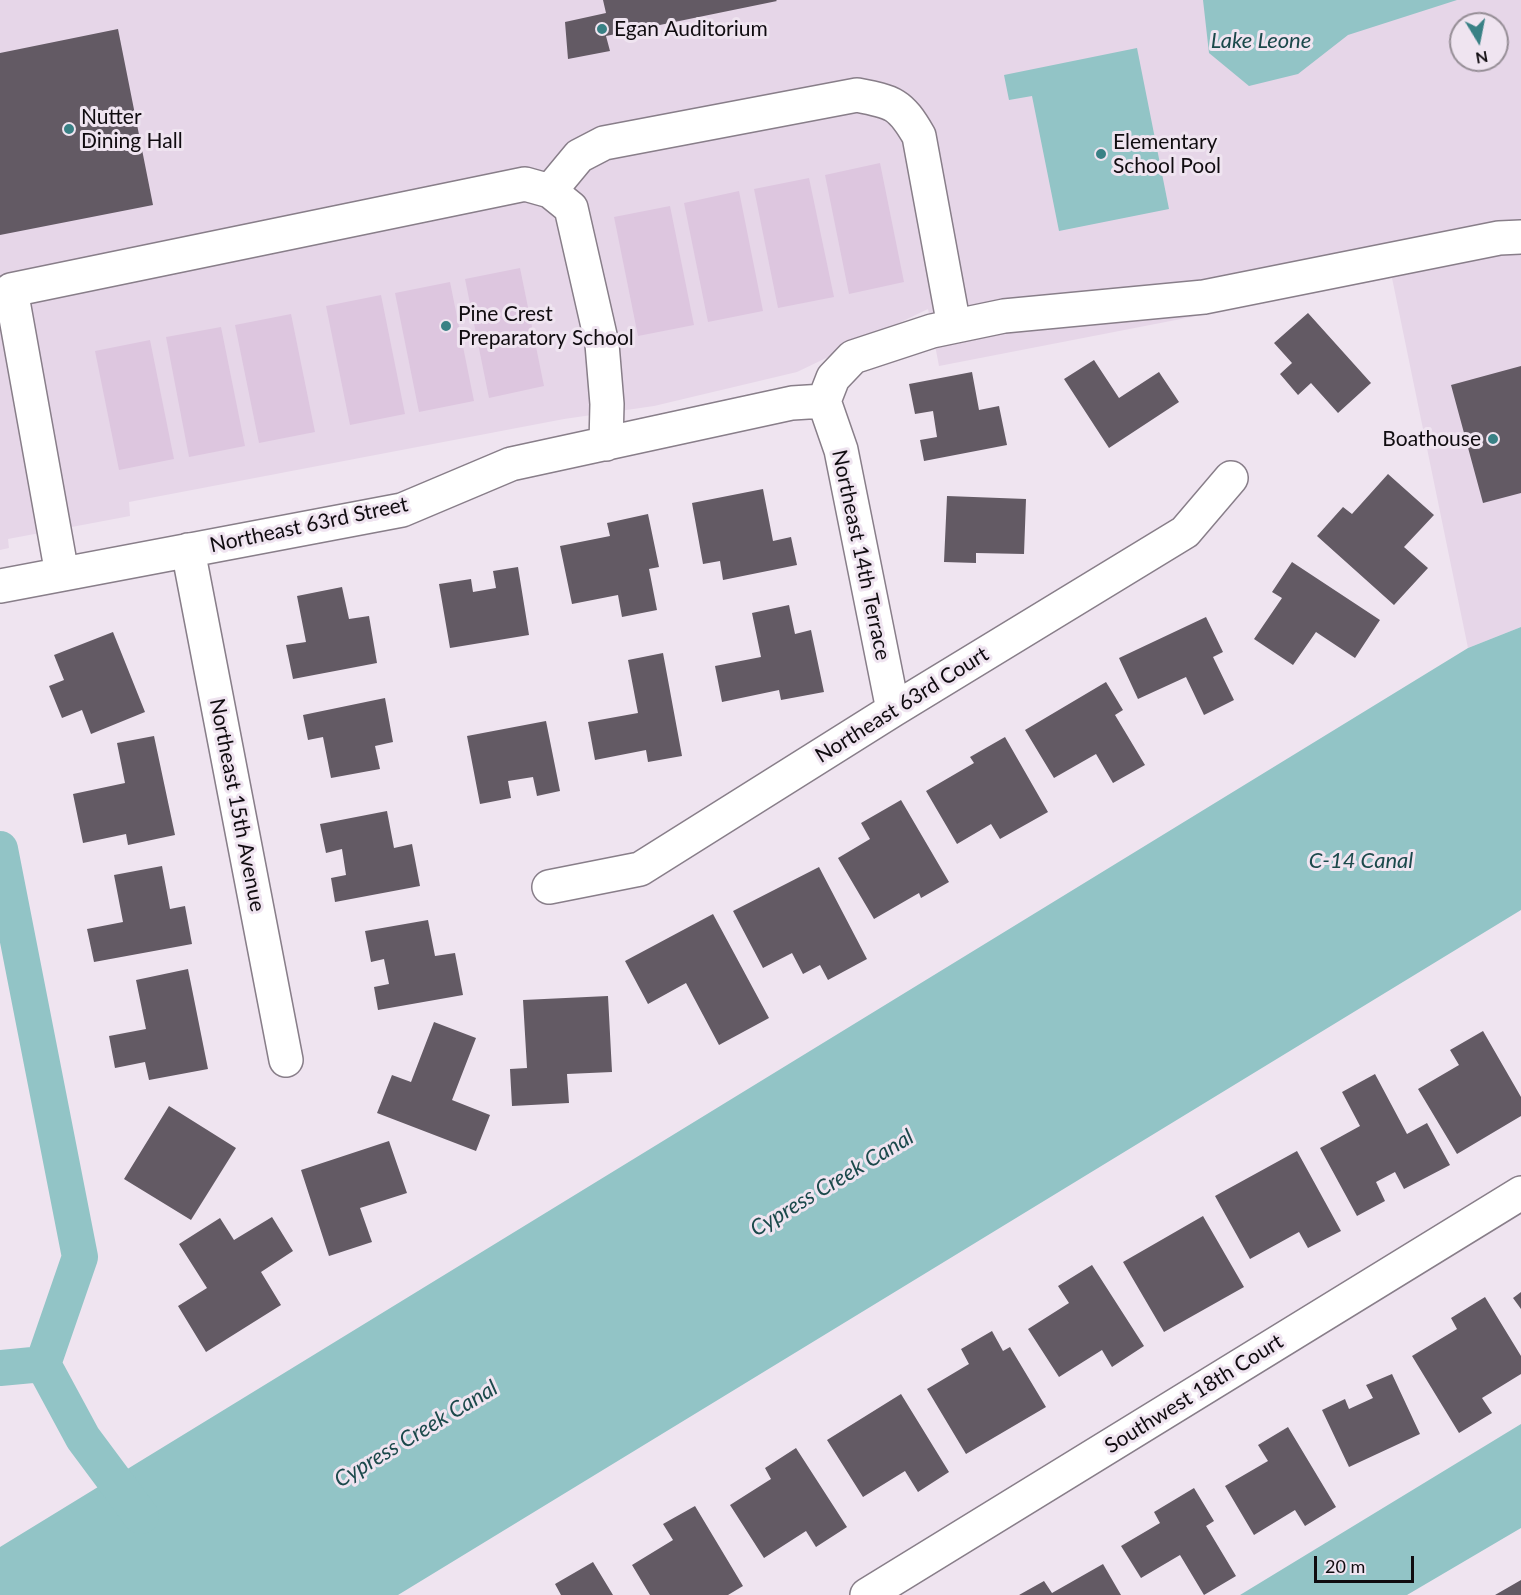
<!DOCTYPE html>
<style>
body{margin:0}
#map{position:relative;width:1521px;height:1595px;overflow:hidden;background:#efe4f0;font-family:Lato,sans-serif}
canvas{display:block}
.north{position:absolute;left:1449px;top:12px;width:60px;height:60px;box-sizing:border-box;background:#efe4f0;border:2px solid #968e96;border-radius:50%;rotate:170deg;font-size:16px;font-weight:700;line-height:24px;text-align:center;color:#100c10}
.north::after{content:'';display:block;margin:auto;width:21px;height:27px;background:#398185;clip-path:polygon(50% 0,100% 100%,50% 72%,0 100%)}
.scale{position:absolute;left:1314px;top:1556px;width:100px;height:27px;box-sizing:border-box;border:3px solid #100c10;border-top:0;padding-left:8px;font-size:18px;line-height:21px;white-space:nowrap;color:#100c10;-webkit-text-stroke:4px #efe4f0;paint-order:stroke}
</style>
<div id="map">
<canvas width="1521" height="1595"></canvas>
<div class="north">N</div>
<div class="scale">20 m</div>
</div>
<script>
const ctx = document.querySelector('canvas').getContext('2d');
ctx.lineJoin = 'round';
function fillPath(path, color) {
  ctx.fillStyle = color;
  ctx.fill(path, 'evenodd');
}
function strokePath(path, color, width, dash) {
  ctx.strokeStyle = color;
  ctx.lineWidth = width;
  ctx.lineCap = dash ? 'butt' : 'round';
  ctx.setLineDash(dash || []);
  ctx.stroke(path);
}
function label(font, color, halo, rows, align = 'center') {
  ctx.font = font + ' Lato,sans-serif';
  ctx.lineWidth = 6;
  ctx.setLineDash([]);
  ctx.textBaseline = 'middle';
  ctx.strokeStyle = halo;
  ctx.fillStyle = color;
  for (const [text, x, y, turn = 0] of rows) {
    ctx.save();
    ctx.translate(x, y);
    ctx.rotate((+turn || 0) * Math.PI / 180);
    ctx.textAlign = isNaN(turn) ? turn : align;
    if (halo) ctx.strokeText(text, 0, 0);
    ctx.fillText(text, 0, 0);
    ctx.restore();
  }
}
const built = new Path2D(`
 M0,0H1521V627L1468,648L1392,278L939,366L928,309L797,372L654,406L564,419L129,502L130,516L8,539L9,548L0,550ZM1461,24H1497V60H1461Z`);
const green = new Path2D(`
 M880,163L904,282L849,294L825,175Z
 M809,178L834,297L778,308L754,189Z
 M739,191L763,311L708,322L684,203Z
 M670,206L694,325L638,336L614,217Z
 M520,268L544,386L489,398L465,279Z
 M450,282L474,401L419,412L395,293Z
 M381,295L405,414L350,425L326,306Z
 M291,314L315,432L259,443L235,325Z
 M221,327L245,446L189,457L166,337Z
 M150,340L174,459L119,470L95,351Z`);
const water = new Path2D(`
 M1203,0H1457L1348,35L1298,74L1249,86L1209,53Z
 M1137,48L1169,209L1059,231L1032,96L1009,100L1004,75Z
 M1521,627V910L398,1595H0V1547L1468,648Z
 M1521,1424V1528L1407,1595H1240Z`);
const canal = new Path2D(`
 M0,849L80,1257L43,1364L83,1438L141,1516
 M0,1368L43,1364`);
const building = new Path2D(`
 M603,0H776L777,1L606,36L610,51L568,59L565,22L606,13Z
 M118,29L153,205L0,235V53Z
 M1308,313L1371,383L1338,413L1311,383L1298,395L1280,374L1292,363L1274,343Z
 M1094,360L1119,398L1159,372L1179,402L1109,448L1064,379Z
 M1521,366V493L1483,503L1451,385Z
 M972,372L979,410L999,406L1007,445L924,461L920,440L937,437L933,411L915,414L909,384Z
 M1388,474L1434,515L1404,547L1428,568L1394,605L1317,536L1343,507L1352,514Z
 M763,489L773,541L791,537L797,565L723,580L720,561L703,564L692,503Z
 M947,496L1026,499L1024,554L976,553V563L944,562Z
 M648,514L659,567L649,569L657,610L622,617L618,595L572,604L560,546L610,536L607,523Z
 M1292,562L1380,620L1355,658L1316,632L1293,665L1254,639L1282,598L1272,592Z
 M518,567L529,635L450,648L439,584L471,579L473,592L496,588L493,571Z
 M342,587L349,619L369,616L377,663L293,679L286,645L306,642L297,596Z
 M789,605L795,634L811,630L824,692L781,700L779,690L722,702L715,666L761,657L752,613Z
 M1206,617L1223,652L1213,657L1234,700L1204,715L1186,677L1138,699L1119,658Z
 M113,632L145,712L91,734L82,710L62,718L49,686L64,680L54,655Z
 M663,653L682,756L648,762L646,750L595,760L588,722L638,713L628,660Z
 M1106,682L1123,710L1115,715L1145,765L1113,783L1096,754L1054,778L1025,730Z
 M385,698L393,742L375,746L380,769L331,778L323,737L308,740L303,715Z
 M546,721L560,791L537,796L533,777L508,781L511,798L480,804L467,736Z
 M154,736L175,835L128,845L126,834L83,843L73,794L125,783L117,743Z
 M1005,737L1048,812L1000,839L991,824L957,844L926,791L974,763L970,757Z
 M901,800L949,882L921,898L919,893L874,919L838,858L870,839L861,823Z
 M387,811L394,848L412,844L420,886L335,902L331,878L346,875L342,849L326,853L320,824Z
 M162,866L170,909L185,906L192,944L94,962L87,929L123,922L114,875Z
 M819,867L867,959L828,980L820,965L803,974L792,953L763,968L733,911Z
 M713,914L769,1018L719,1045L686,983L648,1004L625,961Z
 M428,920L435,956L455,953L463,995L378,1010L374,987L389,984L384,959L371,962L365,931Z
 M188,969L208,1069L149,1080L145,1062L115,1068L109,1036L146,1029L136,980Z
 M608,996L612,1072L567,1074L569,1103L512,1106L510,1069L527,1068L523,1000Z
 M434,1022L476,1038L452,1100L490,1115L476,1151L377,1113L392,1075L411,1082Z
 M1483,1031L1521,1097V1116L1457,1154L1418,1089L1459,1065L1450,1050Z
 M1375,1074L1407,1134L1427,1123L1450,1165L1404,1189L1395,1172L1376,1182L1385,1201L1357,1216L1320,1148L1360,1126L1342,1092Z
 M169,1106L236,1148L191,1220L124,1179Z
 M389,1141L407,1193L360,1208L372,1242L329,1256L301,1170Z
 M1297,1151L1341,1231L1308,1248L1299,1232L1250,1259L1215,1196Z
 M1203,1216L1244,1287L1164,1332L1123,1262Z
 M272,1217L293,1251L261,1272L281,1305L206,1352L178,1306L207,1288L179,1244L220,1218L234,1240Z
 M1092,1265L1144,1346L1112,1367L1102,1350L1059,1377L1028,1329L1069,1303L1058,1286Z
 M1521,1292V1309L1513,1298Z
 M1485,1297L1521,1356V1374L1482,1398L1492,1413L1459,1433L1412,1356L1457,1329L1451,1318Z
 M992,1331L1003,1351L1010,1347L1046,1407L966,1454L927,1389L969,1364L961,1349Z
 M1392,1374L1420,1434L1349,1467L1322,1410L1345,1399L1349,1409L1373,1398L1366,1385Z
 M901,1394L949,1472L918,1492L905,1471L863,1497L827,1440Z
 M1288,1427L1336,1507L1305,1526L1295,1510L1254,1535L1225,1486L1268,1461L1258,1445Z
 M796,1448L847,1527L816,1547L806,1531L764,1558L730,1505L771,1479L765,1468Z
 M1194,1488L1214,1521L1206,1526L1236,1576L1204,1595L1180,1555L1141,1578L1121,1546L1160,1523L1154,1512Z
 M695,1506L743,1586L728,1595H650L632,1565L673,1540L663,1524Z
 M593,1562L613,1595H561L555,1584Z
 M1103,1564L1121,1595H1019L1044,1581L1052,1593Z
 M1521,1580V1595H1495Z`);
const minor = new Path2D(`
 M550,191L579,156L604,143L857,95C893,102 900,103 919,136L954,326
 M824,401L833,378L853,357L932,331L1004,316L1204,297L1499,238L1521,237
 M824,401L841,450L893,710
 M188,550L286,1060
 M62,574L11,290L525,184L550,191L571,208L602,344L607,404L606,444
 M0,586L402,510L511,464L792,403L824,401
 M549,887L640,869L893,710L1185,532L1231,478
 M867,1595L1521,1193`);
const markers = [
 [602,29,6,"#398185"],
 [69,129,6,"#398185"],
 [1101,154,6,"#398185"],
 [446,326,6,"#398185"],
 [1493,439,6,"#398185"]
];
const poiNames = [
 ["Egan Auditorium",614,29],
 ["Nutter",81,117],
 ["Dining Hall",81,141],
 ["Elementary",1113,142],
 ["School Pool",1113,166],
 ["Pine Crest",458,314],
 ["Preparatory School",458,338],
 ["Boathouse",1481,439,"right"]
];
const streetNames = [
 ["Northeast 63rd Street",309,525,-12],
 ["Northeast 14th Terrace",861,555,78],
 ["Northeast 63rd Court",902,705,-32],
 ["Northeast 15th Avenue",237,805,79],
 ["Southwest 18th Court",1194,1394,-32]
];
const waterNames = [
 ["Lake Leone",1261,41],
 ["C-14 Canal",1361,861],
 ["Cypress Creek Canal",832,1183,-31],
 ["Cypress Creek Canal",416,1434,-31]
];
fillPath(built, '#e6d6e8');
fillPath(green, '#ddc6df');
fillPath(water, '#92c4c6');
strokePath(canal, '#92c4c6', 36);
fillPath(building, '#635a64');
strokePath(minor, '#887e89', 36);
strokePath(minor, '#fff', 33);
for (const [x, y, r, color] of markers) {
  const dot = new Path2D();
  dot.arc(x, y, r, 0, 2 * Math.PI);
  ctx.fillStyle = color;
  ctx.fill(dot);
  strokePath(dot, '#efe4f0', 2);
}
label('21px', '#100c10', '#efe4f0', poiNames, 'left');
label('21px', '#100c10', '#efe4f0', streetNames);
label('italic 22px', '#1b494b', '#efe4f0', waterNames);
</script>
